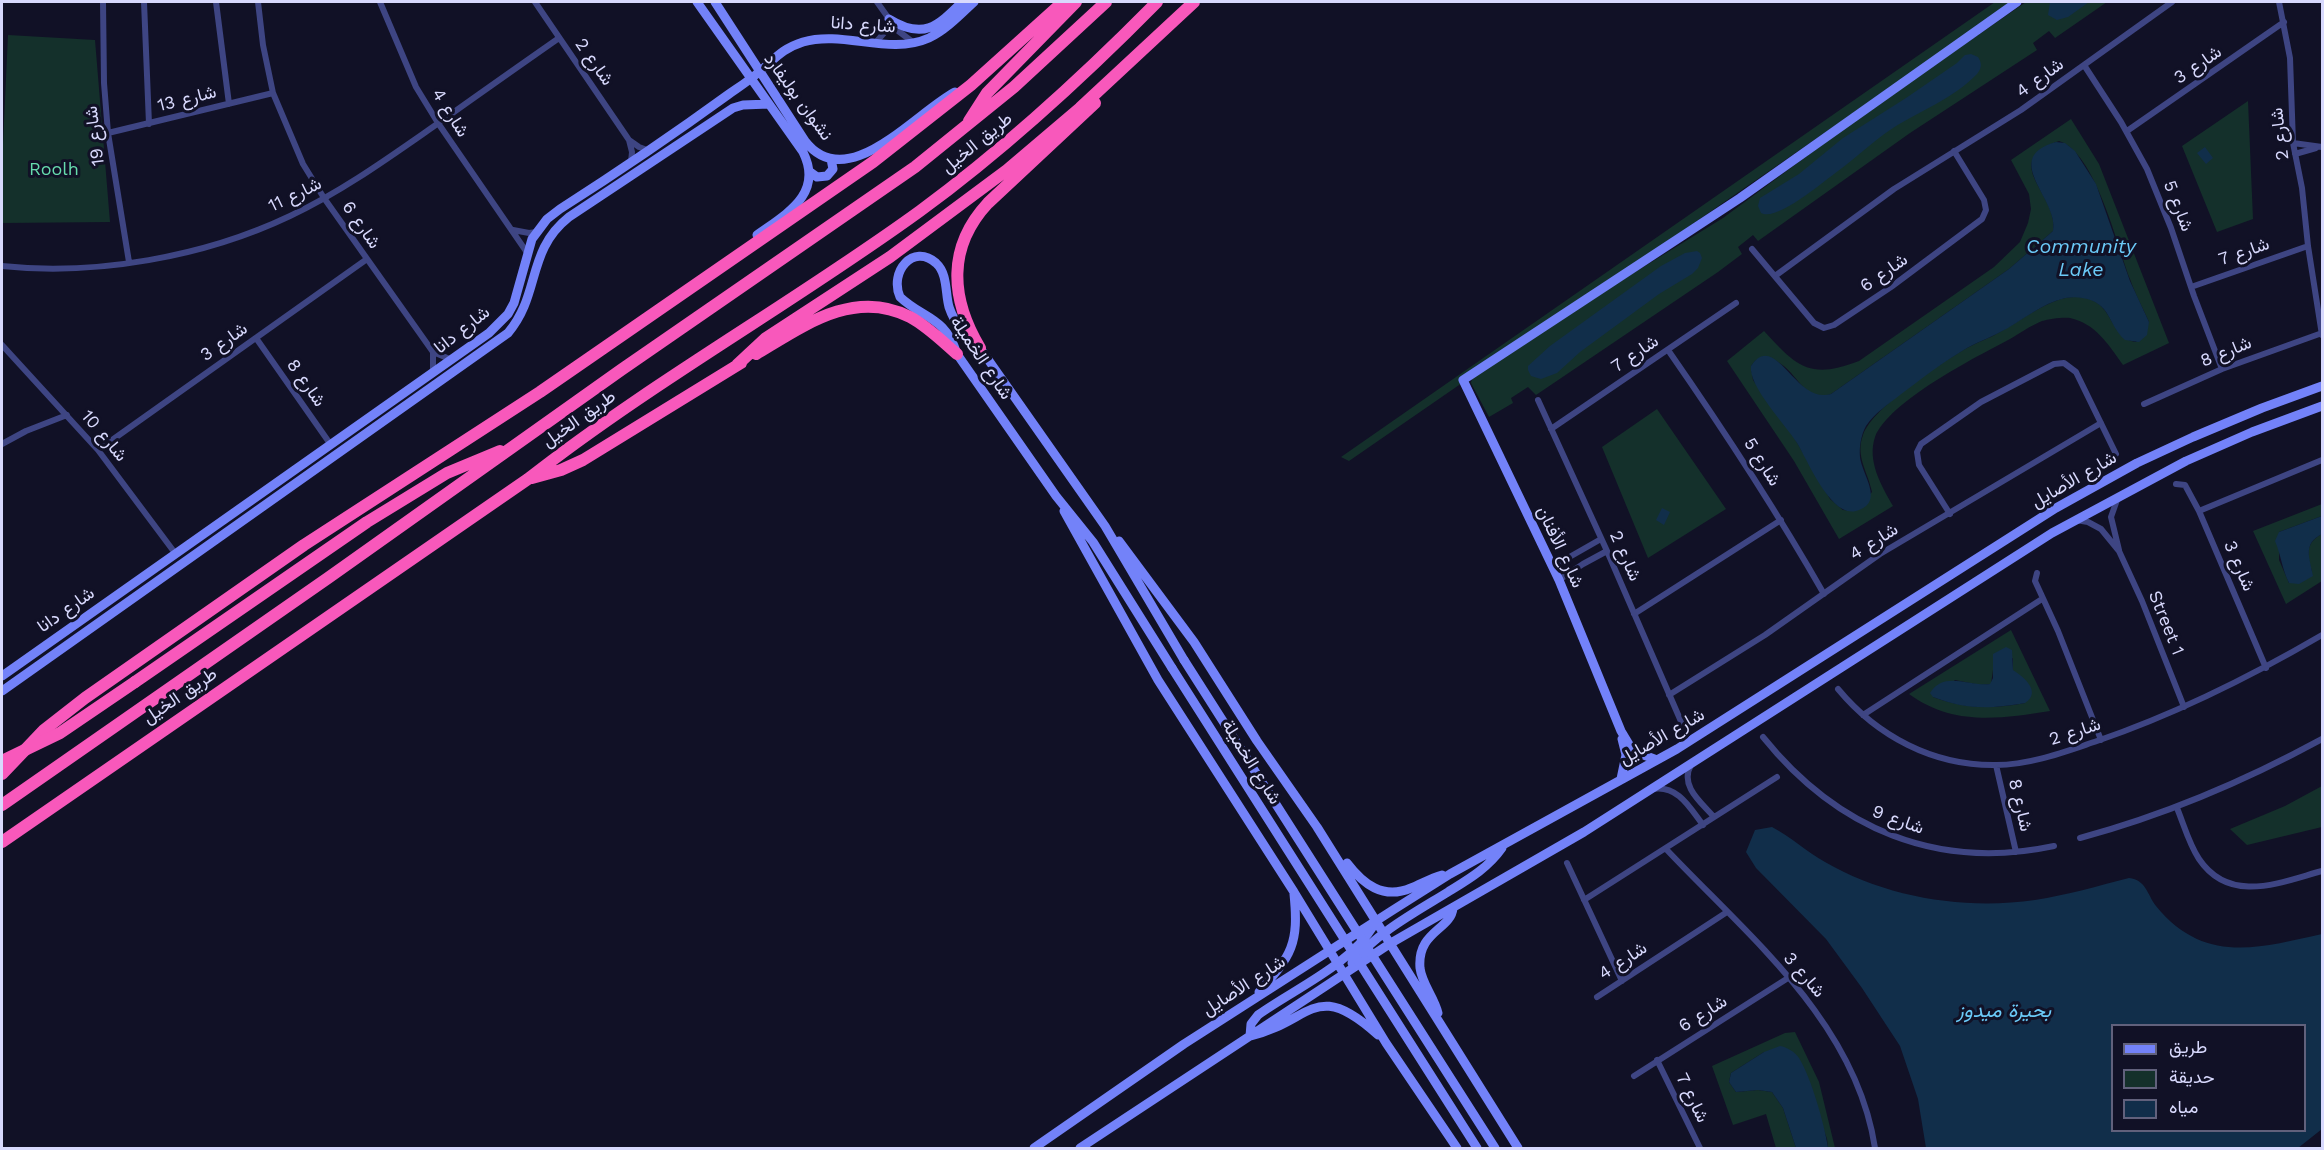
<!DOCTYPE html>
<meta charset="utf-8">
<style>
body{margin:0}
#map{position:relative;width:2324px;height:1150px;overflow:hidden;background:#111126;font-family:"Work Sans",Vazirmatn,sans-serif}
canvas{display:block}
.frame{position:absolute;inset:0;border:3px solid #d8d9fd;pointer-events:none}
.legend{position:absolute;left:2111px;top:1024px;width:195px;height:108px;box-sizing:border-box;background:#111126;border:2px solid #61617c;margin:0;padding:8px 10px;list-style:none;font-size:18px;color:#d8d9fd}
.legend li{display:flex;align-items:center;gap:12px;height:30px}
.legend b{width:30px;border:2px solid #61617c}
</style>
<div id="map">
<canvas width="2324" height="1150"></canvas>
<div class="frame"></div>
<ul class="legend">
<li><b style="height:8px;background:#7382f9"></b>طريق</li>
<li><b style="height:16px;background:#14302b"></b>حديقة</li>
<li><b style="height:16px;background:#112e4a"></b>مياه</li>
</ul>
</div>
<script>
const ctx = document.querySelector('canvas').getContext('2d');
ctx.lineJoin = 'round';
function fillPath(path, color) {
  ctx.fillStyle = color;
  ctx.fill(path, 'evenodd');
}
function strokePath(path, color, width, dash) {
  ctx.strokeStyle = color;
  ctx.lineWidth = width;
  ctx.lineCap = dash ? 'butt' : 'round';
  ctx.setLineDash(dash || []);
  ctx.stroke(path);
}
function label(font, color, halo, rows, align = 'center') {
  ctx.font = font + ' "Work Sans",Vazirmatn,sans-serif';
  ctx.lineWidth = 6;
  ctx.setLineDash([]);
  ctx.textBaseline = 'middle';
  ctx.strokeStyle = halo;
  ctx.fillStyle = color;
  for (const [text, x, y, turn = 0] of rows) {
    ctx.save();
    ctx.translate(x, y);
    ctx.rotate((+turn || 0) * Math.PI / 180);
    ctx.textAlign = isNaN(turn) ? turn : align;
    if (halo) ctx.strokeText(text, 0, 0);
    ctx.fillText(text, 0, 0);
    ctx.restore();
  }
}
const green = new Path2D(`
 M1995,2H2014L1349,461L1341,457Z
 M2026,2H2107L2055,38L2049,31L2033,43L2037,50L1910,133L1758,241L1753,235L1738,247L1742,254L1718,272L1536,395L1528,387L1511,398L1513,403L1489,417L1471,383L1472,378L1559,319L1723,218L1868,111Z
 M8,35L95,40L110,222L2,223V166Z
 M2248,101L2253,219L2217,232L2182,146Z
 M2071,119L2099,164L2169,343L2123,365C2109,345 2095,323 2070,318C2063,317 2049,319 2042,321C2032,325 2020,333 2010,339C1976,357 1889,401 1875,437C1867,461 1881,485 1893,506L1839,539L1794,461L1727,361L1764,331C1797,367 1810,380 1859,361L1994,267L2020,242L2028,223L2031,209L2029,194L2011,160ZM2059,141C2095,152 2117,245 2130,279C2135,294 2143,308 2149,322L2136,342C2106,337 2116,296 2074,297C2051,297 2020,321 2000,332C1990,338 1978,342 1967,348C1940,363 1873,407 1863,435C1855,456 1868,472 1872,492L1855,511L1843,510L1830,499L1789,429L1753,380L1751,366L1756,360L1764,356C1770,358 1776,360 1781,364C1799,376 1805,402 1831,394L2009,269L2053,231C2060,195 1997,162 2059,141Z
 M1657,409L1726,509L1648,558L1602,447Z
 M2322,504V516L2279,532V560L2289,583L2312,571C2307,555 2305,543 2322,534V581L2286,604L2253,531Z
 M2011,630L2050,711C1999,719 1953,726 1909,694ZM2013,658V670L2025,703C1992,709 1965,709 1933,697L1955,680L1980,685L1991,684L1993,670Z
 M2322,786V827L2247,845L2230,829L2285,806Z
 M1795,1032L1819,1082L1835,1148H1828L1827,1139L1799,1059L1764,1052L1731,1073L1729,1082L1736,1092L1758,1090L1772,1092L1783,1108L1796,1148H1776L1766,1114L1733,1125L1712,1066L1785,1033Z`);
const water = new Path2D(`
 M2050,2H2089L2068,17L2057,20L2048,15Z
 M1971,54L1978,57C1982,63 1982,68 1977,74C1954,98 1920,111 1893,128C1873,141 1857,157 1838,171C1824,181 1777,222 1761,213L1758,206L1760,198L1799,174L1843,138L1906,98L1957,63L1965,55Z
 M2056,142L2065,143L2075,151L2096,184L2130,281L2149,322L2147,335L2139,342L2125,340C2107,324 2112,303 2082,298C2056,293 2029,316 2008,328C1994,336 1980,341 1967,348C1943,362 1921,379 1900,395C1887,405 1875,413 1866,426C1861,435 1859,447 1860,457C1862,475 1886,503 1856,511C1831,518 1808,461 1797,443C1786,425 1748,386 1751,366C1776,329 1795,405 1831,394L2009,269L2053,231C2060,200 1999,158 2056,142Z
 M2205,147L2213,158L2206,164L2197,153Z
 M1697,251L1700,253L1702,258L1698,268L1692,274L1659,294L1580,352L1557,373L1541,379L1531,376L1528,370V366L1550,346L1661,266L1685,253Z
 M1662,508L1670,512L1664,525L1656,520Z
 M2322,516V534C2302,544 2310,558 2313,576L2299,584L2289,583C2282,569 2281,555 2275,541L2279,532Z
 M2006,647L2012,650L2013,670C2024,677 2042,692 2025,703C1990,709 1967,710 1933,697L1930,693C1944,670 1970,687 1990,684L1993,678V654Z
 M1772,827C1791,837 1807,852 1825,862C1887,898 1965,910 2035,900C2067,895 2098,886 2129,878C2146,880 2147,894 2156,906C2204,965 2259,948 2322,934V1129L2298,1148H1926L1918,1099L1900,1046L1862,988L1826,939L1756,868L1746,852L1755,830ZM2112,1026H2304V1130H2112Z
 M1780,1046C1787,1047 1795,1052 1799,1058C1811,1077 1825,1126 1828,1148H1796L1783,1108L1772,1092L1758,1090L1736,1092L1729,1082L1731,1073L1764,1052Z`);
const street = new Path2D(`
 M103,2L104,83L108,133L129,262
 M144,2L149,124
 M216,2L229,104
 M258,2L263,45L273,93L303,164L324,198L433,352L452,360
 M380,2L416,87L438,123L528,254
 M535,2L629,140L639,147L650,151
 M877,2L897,30L914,43
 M2279,2L2290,58L2293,143L2302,188L2308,246L2322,335
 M876,42L885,32L889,19
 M2084,65L2121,122L2147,169L2171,228L2194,296L2222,369
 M2127,131L2284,22
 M108,133L273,93
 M629,140L632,152L631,162
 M2293,143L2322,147
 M2295,154L2316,148
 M513,230L529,233L537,232
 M1752,249L1814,323L1824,328L1834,325L1891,287L1982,219L1986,210L1984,200L1954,151
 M2,266C95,276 204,257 290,216C343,191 391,156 440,122C479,94 519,66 559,38
 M1775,276L1894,189L2021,110L2172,2
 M2191,287L2308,246
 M256,338L331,445
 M2,345L98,450L175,553
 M1668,350C1723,429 1776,510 1824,594
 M433,373V352
 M1538,400L1607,551L1683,726
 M2144,404L2222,369L2322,333
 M1551,429L1736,303
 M2,444L26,431L67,415
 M98,450L367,259
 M2176,484L2185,485L2199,511L2266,668
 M2117,500L2111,517L2119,550
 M2199,511L2322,460
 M1950,514L1919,465L1917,452L1921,444L1981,402L2054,364L2064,363L2076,372L2116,454
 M2076,520L2088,522L2101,529L2119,551L2142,601L2184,707
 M1552,567L1601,539
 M2037,573L2035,581L2058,631L2101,740
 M1559,580L1583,564L1607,551
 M1634,614L1781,520
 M1838,689C1877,736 1933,766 1996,765C2030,765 2064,752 2097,741C2176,714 2250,677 2322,635
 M1669,695L1765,635L1880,554L2101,423
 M1863,715L2042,599
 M1763,737C1837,829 1937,871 2054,846
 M1691,765C1679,786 1702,803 1714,817
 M1996,765L2016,852
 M1653,789C1678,785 1690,808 1703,825
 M2177,808C2184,825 2189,844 2199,859C2230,905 2281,882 2322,871
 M2080,838C2165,815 2245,781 2322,739
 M1666,849C1749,937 1856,1022 1875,1148
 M1567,863L1622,981
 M1584,900L1777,777
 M1597,997L1727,912
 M1657,1060L1700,1148
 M1634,1076L1788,978`);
const secondary = new Path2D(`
 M697,2L803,152C824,194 786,214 757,235
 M715,2L805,141C847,196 915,113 955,92
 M889,19C923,40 937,27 962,2
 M810,172L817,177L827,176L833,169L831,159
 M1064,511L1158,680L1294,892L1386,1043L1457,1148
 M1119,541L1194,642L1257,741L1317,827L1518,1148
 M1172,668L1093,542L1056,496L957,354C945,316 923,319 900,297C889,272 913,243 936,263C948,274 945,293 949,307C955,325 966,336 980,348L1105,526L1184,660
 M2,676L489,333L508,314L514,303L532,239L547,219L560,209C618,172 674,134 729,94C739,87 750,80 759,72C775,59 781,49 803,42C844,30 889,56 929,38C946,30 961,14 974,2
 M2,691L508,333C541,294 526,251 569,217L733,108L743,105L769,104
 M1657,760L1633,751L1621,731L1559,580L1463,380L1740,198L2017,2
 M1621,779L1626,755L1622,739
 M1347,863C1363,884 1383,900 1411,888C1421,884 1431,878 1442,875
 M1374,925C1350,965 1296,988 1258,1015L1251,1024L1250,1036C1312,1022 1314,977 1378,1035
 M1352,963C1378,932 1414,913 1448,892C1469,879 1488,868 1502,848
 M1259,992C1292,955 1299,944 1294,894
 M1438,1013C1434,997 1422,984 1420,968C1417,931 1451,930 1453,908
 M1034,1148L1184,1044L1393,910L1450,874L1677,749L2056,508L2137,463L2193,437L2262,408L2322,386
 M1080,1148L1391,943L1584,832L2052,533L2186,461L2252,432L2322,406`);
const highway = new Path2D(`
 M969,121L987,93L1076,2
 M980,348C950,298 947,247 988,203L1095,103
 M756,354C803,326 854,288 910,317C927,326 942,341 957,354
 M737,365L766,338L890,257L1007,170L1080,108L1194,2
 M532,478L561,470L583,460L741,363
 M135,682L367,522L447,473L500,451
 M2,774L44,730L85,698L304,545L540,392L873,162L971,85L1063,2
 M2,805L328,578L621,370L915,167L1014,87L1106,2
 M2,842L528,479C653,381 792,304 920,211C1006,148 1083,77 1157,2`);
const secondaryBridge = new Path2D(`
 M1184,660L1495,1148
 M1172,668L1477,1148`);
const highwayBridge = new Path2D(`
 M2,761L60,733L135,682`);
const streetNames = [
 ["شارع دانا",863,25,4],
 ["شارع 2",594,62,55],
 ["شارع 3",2198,65,-34],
 ["شارع 4",2040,78,-36],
 ["نشوان بوليفارد",798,97,54],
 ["شارع 13",187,99,-14],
 ["شارع 4",450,113,58],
 ["شارع 2",2280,134,-97],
 ["شارع 19",95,136,-97],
 ["طريق الخيل",977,143,-39],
 ["شارع 11",295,195,-26],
 ["شارع 5",2178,206,69],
 ["شارع 6",361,225,55],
 ["شارع 7",2244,252,-19],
 ["شارع 6",1884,273,-35],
 ["شارع دانا",462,330,-38],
 ["شارع 3",224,342,-35],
 ["شارع 8",2226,352,-22],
 ["شارع 7",1635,354,-34],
 ["شارع الخميلة",981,358,56],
 ["شارع 8",306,383,55],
 ["طريق الخيل",579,419,-35],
 ["شارع 10",104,436,50],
 ["شارع 5",1762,462,58],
 ["شارع الأصايل",2074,480,-30],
 ["شارع 4",1874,542,-32],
 ["شارع الأفنان",1560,547,65],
 ["شارع 2",1625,556,66],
 ["شارع 3",2239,566,67],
 ["شارع دانا",66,610,-35],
 ["Street 1",2166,623,68],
 ["طريق الخيل",180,696,-34],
 ["شارع 2",2075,732,-18],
 ["شارع الأصايل",1662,737,-30],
 ["شارع الخميلة",1251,762,58],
 ["شارع 8",2020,805,77],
 ["شارع 9",1898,820,20],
 ["شارع 4",1623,961,-33],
 ["شارع 3",1804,975,49],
 ["شارع الأصايل",1244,986,-33],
 ["شارع 6",1703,1014,-32],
 ["شارع 7",1692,1098,64]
];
const parkNames = [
 ["Roolh",54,170]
];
const waterNames = [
 ["Community",2081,247],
 ["Lake",2081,270],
 ["بحيرة ميدوز",2004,1011]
];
fillPath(green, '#14302b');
fillPath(water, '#112e4a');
strokePath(street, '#3e4583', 6);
strokePath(secondary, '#7382f9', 9);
strokePath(highway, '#f858bb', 12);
strokePath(secondaryBridge, '#7382f9', 9);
strokePath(highwayBridge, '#f858bb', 12);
label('18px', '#d8d9fd', '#111126', streetNames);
label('18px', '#66dbad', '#111126', parkNames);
label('italic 20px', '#6bcaf8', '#111126', waterNames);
</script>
